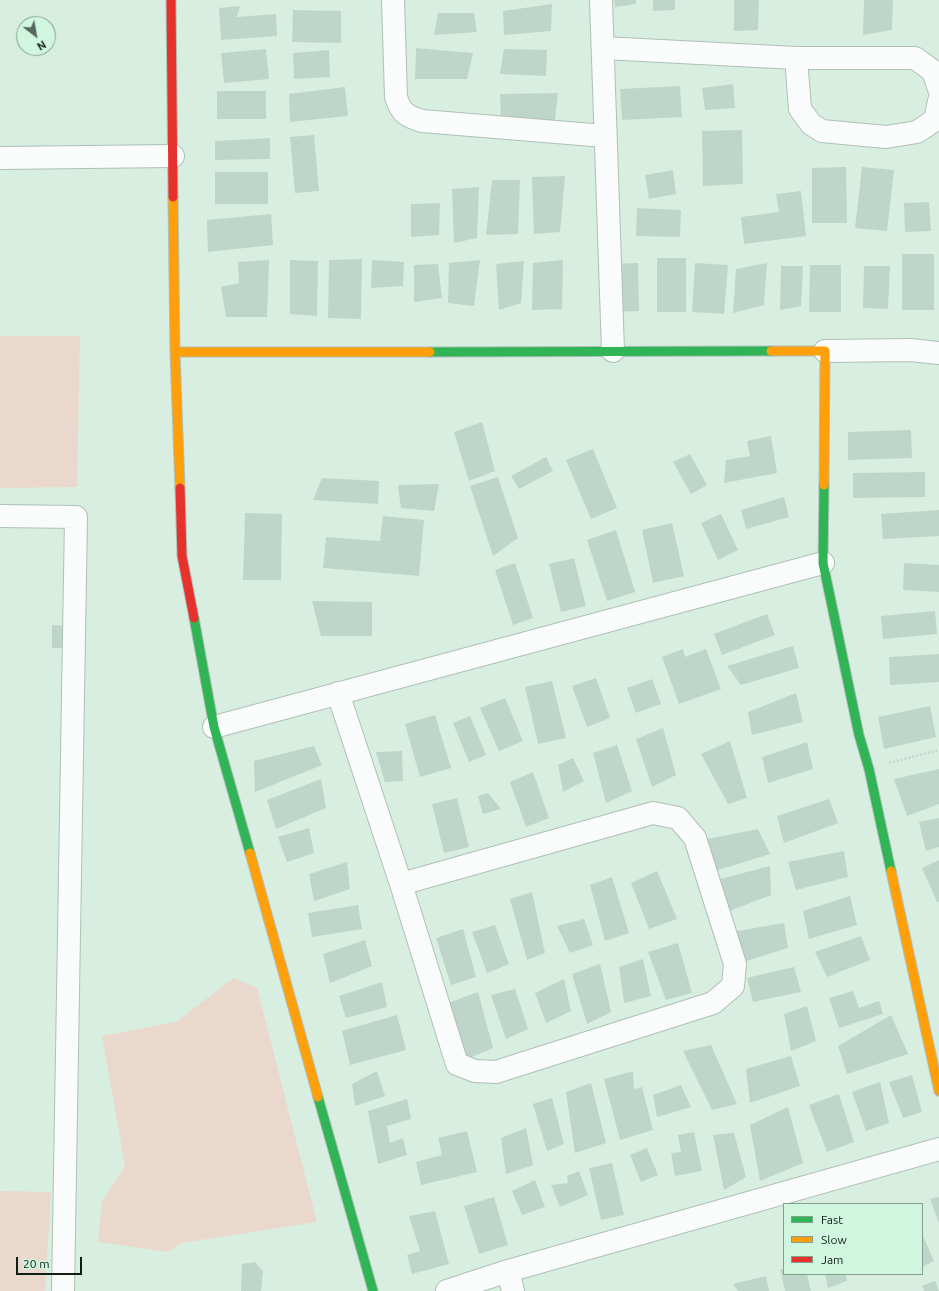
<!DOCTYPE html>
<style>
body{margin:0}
#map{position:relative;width:939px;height:1291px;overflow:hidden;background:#d8eee1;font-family:Ubuntu,sans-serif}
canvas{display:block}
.legend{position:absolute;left:783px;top:1203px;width:140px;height:72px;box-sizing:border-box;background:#d0f6e0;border:1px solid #83a08f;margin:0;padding:5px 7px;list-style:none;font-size:12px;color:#101e16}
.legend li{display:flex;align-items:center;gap:8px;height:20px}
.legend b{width:20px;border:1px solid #83a08f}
.north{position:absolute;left:16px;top:16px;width:40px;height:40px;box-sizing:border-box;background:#d0f6e0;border:1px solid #83a08f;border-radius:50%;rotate:149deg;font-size:11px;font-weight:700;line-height:16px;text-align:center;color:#101e16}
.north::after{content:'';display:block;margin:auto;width:14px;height:18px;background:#56675d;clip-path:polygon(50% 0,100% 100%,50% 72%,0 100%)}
.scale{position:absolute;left:16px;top:1257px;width:66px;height:18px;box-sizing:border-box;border:2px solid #101e16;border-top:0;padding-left:5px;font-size:12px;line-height:14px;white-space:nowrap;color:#101e16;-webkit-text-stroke:3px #d0f6e0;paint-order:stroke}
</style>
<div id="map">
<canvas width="939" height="1291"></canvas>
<ul class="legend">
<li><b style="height:5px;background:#30b455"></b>Fast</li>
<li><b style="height:5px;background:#ff9f0a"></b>Slow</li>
<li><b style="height:5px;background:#e5322d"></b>Jam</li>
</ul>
<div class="north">N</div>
<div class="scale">20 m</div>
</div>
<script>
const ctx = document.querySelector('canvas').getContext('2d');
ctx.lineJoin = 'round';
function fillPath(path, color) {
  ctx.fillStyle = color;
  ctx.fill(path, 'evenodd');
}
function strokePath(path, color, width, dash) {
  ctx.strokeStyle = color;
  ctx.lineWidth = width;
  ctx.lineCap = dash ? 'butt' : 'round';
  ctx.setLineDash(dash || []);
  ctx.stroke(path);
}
const green = new Path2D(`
 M0,336H80L77,487L0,488Z
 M234,978L257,988L317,1222L181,1243L168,1252L98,1242L102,1202L125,1166L102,1036L176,1022Z
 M0,1191L51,1192L45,1291H0Z`);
const building = new Path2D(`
 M614,0H636V4L615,7Z
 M653,0H675V10L653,11Z
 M734,0H759L758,30L734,31Z
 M864,0H893L892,30L863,35Z
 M552,4L551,31L504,35L503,11Z
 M240,6L237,17L276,14L277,36L221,40L219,8Z
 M293,10L341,11V43L292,42Z
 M438,13H474L477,32L434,35Z
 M416,48L473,53L467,79H415Z
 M266,49L269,79L224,83L221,53Z
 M504,49L547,50L546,76L500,74Z
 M329,50L330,77L294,79L293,53Z
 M733,84L735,108L705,110L702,88Z
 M680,86L682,117L622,120L620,89Z
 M345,87L348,116L290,122L289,94Z
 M217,91H266V119H217Z
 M558,93L555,121L501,123L500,94Z
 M742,130L743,184L703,186L702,131Z
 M314,135L319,191L295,193L290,137Z
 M270,138V159L215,160V141Z
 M846,167L847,223H812V168Z
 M862,167L894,170L887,231L855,228Z
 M673,170L676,194L649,199L645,175Z
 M215,172H268V204H215Z
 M565,176L560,232L534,234L532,177Z
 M492,180H520L518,234L486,235Z
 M479,187L477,238L454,243L452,189Z
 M801,191L806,236L744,244L741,217L779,212L776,194Z
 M929,202L931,231L905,232L904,203Z
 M440,203L439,235L411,237V204Z
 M637,208L681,210L680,237L636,236Z
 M271,214L273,245L208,252L207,220Z
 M902,254H934V310H902Z
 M657,258H686V312H657Z
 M362,259L361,319L328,318L329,260Z
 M269,260L267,317H226L221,287L239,283L238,262Z
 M290,260L318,261L317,316L290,314Z
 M372,260L404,262L403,286L371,288Z
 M480,260L474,306L448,303L449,263Z
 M563,260L562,309L532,310L533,263Z
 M524,261L521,303L499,310L496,264Z
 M638,263L639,311L612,312L611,264Z
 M695,263L728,265L724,314L692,312Z
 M767,263L764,305L733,313L736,269Z
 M438,264L442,298L414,302V265Z
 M810,265H841V312H809Z
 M781,266H803L801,306L780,310Z
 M864,266H890L888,309L863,308Z
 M482,422L495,471L469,481L454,432Z
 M911,430L912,458L848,460V432Z
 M771,436L777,473L724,483L726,460L750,456L747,441Z
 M593,449L617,508L591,519L566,460Z
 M690,454L707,485L691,494L673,462Z
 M546,457L553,471L519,489L511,476Z
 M925,472V497L853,498V473Z
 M498,477L518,538L493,556L470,486Z
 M322,478L379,481L378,504L313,500Z
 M439,484L434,511L401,508L398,485Z
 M784,497L789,517L746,529L741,510Z
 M939,510V536L883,539L881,514Z
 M245,513L282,514L281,580H243Z
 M721,514L738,550L718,560L701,523Z
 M383,516L424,520L419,576L323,568L326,537L380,541Z
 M672,523L684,576L653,583L642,530Z
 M616,530L635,592L607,601L587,540Z
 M574,558L586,606L561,612L549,564Z
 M515,563L533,618L513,625L495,570Z
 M904,563L939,565V592L903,590Z
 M312,601L372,602V636H321Z
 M935,611L937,634L883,639L881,616Z
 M767,614L775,635L722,655L714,634Z
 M52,625L65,626V648H52Z
 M793,646L799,668L741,685L727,666Z
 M683,649L685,657L706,649L721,689L679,704L662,657Z
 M939,654V682L890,685L889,657Z
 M596,678L610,718L587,727L572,686Z
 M652,679L661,704L636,713L627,688Z
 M552,681L566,738L538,744L525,687Z
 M796,693L803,722L752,735L748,712Z
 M505,698L523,741L499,751L480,708Z
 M930,706L936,737L884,749L878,717Z
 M435,715L451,768L420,777L405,724Z
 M470,716L486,755L469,762L453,723Z
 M663,728L676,775L652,787L636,739Z
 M730,741L747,798L728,804L701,754Z
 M807,742L813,769L768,783L762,757Z
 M617,745L632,791L606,803L593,753Z
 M314,746L322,765L255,792L254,761Z
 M402,751L403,781L385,782L376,752Z
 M573,758L584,781L563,792L558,765Z
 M939,769V804L907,816L894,779Z
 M533,772L549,818L526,827L510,782Z
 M321,779L326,808L276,829L267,800Z
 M488,793L501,809L483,814L478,796Z
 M457,798L469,847L444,853L432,804Z
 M829,799L838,823L784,843L777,816Z
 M939,818V847L926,851L919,822Z
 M309,828L314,853L287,862L278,837Z
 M758,829L770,854L715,871L702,840Z
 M844,851L848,877L796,890L788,862Z
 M939,860V902H937L922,868Z
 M347,862L350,889L314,901L309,874Z
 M770,866L771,895L724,913L716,880Z
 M657,871L677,919L649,929L631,883Z
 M612,877L629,933L605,941L590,885Z
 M532,892L545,953L527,960L510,899Z
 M850,896L857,925L809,939L803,911Z
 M358,905L362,929L312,937L308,913Z
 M584,919L593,945L570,953L557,926Z
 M784,923L788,948L743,962L732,932Z
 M495,925L509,964L487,973L472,932Z
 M463,929L476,977L451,985L436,938Z
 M861,936L870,960L827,977L815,952Z
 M365,940L372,966L330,983L323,954Z
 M678,943L692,993L666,1000L648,952Z
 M643,959L651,996L624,1003L619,967Z
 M600,964L611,1012L587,1024L572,974Z
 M794,967L801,992L753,1002L747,978Z
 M564,979L571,1011L546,1023L535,993Z
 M382,982L387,1007L346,1018L339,996Z
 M515,989L528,1029L506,1039L491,995Z
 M853,991L859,1008L879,1001L883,1014L839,1028L829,998Z
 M478,992L493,1048L467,1059L448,1003Z
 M807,1006L816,1041L791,1051L784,1014Z
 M397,1015L406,1050L350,1065L342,1031Z
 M891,1015L908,1054L847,1074L838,1046Z
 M711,1045L737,1104L712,1110L683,1051Z
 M791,1056L800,1086L750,1103L746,1069Z
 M377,1071L385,1096L355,1106L352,1084Z
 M633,1071L634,1089L642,1087L653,1130L620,1140L604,1079Z
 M912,1075L922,1112L903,1118L889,1082Z
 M880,1082L889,1123L866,1131L852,1092Z
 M591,1083L606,1143L575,1153L566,1092Z
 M681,1085L691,1107L657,1117L653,1095Z
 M839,1094L854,1142L827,1152L809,1105Z
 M552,1098L564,1144L547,1151L533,1104Z
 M407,1099L411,1119L387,1126L390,1143L403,1138L407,1155L378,1164L368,1111Z
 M788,1107L803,1163L760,1181L750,1125Z
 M526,1128L533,1165L506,1174L501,1138Z
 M467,1131L477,1172L421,1185L416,1162L442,1155L438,1138Z
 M694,1132L702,1171L675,1176L671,1153L681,1152L678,1135Z
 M734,1133L746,1177L724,1190L713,1135Z
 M647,1148L658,1175L641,1182L630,1155Z
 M612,1163L624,1215L601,1220L589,1168Z
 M579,1171L588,1195L560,1207L551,1185L568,1183L567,1176Z
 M535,1180L545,1207L522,1215L512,1191Z
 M494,1197L508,1245L479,1254L464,1206Z
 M939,1197V1223L930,1199Z
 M435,1211L449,1264L412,1274L407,1255L420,1251L409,1216Z
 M922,1234L934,1261L922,1267Z
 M255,1262L263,1271L261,1291H241L242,1264Z
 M780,1269H784V1274H807L811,1291H785Z
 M825,1274H846L847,1281L828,1288Z
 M766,1276L769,1291H738L733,1284Z
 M935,1281L939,1291H924L922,1286Z`);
const path = new Path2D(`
 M889,763L939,750`);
const street = new Path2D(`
 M393,0L396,97C401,113 406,116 422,121L605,136
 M601,0L613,351
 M603,48L796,58H915L933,71L939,89
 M796,58L800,109L811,124L822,131L886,137L917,132L935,120L939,101
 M0,158L173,156
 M825,351L911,350L939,353
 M0,516L76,517L63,1291
 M338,693L401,884L457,1064L475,1071L496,1072L713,1003L733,986L735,964L695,838L678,818L653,813L401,884
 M214,727L823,563
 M508,1271L513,1291
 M447,1291L508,1271L939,1149`);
const fast = new Path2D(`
 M430,352L771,351
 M824,485L823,563L859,735L869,769L891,871
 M194,618L214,727L250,853
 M318,1097L373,1291`);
const slow = new Path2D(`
 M173,197L175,352L180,488
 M771,351H825L824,485
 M175,352H430
 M250,853L318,1097
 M891,871L939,1091`);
const jam = new Path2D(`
 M171,0L173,197
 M180,488L182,556L194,618`);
fillPath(green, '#ead8cd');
fillPath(building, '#bed6c9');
strokePath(street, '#afc0b7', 24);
strokePath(fast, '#afc0b7', 11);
strokePath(slow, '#afc0b7', 11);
strokePath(jam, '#afc0b7', 11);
strokePath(path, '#ccd3cf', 2.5, [2, 2]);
strokePath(street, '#f9fcfa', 22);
strokePath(fast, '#30b455', 9);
strokePath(slow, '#ff9f0a', 9);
strokePath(jam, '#e5322d', 9);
</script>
